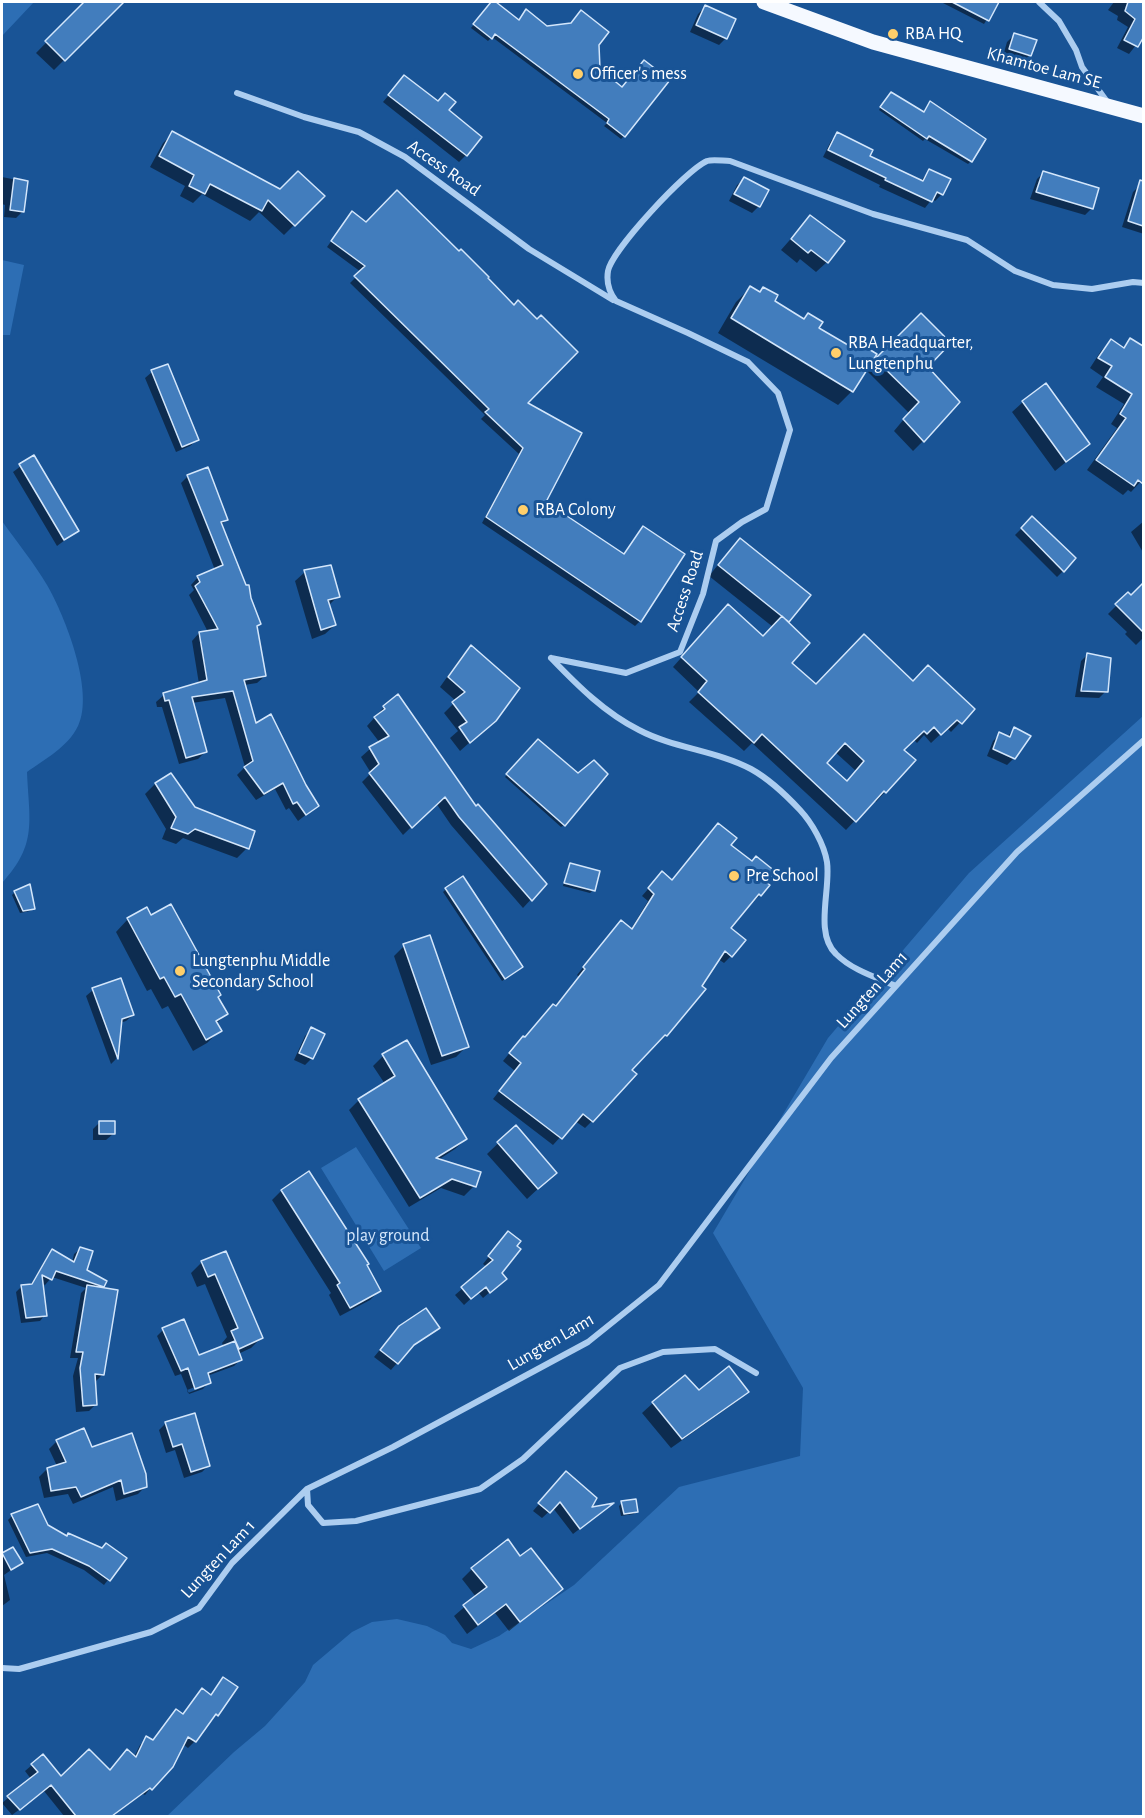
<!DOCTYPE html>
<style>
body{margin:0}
#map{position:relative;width:1145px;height:1818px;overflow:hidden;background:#195496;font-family:"Alegreya Sans",sans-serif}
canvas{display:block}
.frame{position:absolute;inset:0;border:3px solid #fff;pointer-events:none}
</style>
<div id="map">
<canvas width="1145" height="1818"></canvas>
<div class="frame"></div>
</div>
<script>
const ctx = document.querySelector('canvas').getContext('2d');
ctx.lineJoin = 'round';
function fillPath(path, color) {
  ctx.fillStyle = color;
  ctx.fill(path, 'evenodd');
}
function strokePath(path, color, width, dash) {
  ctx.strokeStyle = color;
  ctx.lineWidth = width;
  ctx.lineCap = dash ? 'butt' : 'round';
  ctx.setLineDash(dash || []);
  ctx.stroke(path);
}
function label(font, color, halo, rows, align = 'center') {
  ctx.font = font + ' "Alegreya Sans",sans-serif';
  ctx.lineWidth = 6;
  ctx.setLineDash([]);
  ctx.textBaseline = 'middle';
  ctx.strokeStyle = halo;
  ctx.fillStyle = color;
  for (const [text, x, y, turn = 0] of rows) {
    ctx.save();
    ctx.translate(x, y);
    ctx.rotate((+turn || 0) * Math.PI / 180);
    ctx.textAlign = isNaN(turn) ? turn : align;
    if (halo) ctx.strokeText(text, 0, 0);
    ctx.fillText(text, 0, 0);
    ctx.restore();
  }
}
const green = new Path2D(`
 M2,2H34L2,36Z
 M2,260L24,265L10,335H2Z
 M2,521C17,542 34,563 47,585C65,616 95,692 78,726C68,747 45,759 27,772C29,821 38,844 2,883Z
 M1143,716V1816H167L234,1752L265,1726L305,1682L313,1665L352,1632L372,1622L397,1619L427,1626L445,1635L452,1643L471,1649L499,1636L574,1585L679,1487L800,1456L803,1388L713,1233L828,1038L969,873Z
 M356,1147L421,1248L384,1271L321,1168Z`);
const shadow = new Path2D(`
 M86,2H122L54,70L36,53Z
 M493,2L518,21L547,28L597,44L599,69L624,136L621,139L604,126L607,123L492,37L488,41L471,28Z
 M941,2H998L984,24Z
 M1114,2H1144V35L1129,54L1117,48L1128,27L1117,20L1118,16L1108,10Z
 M705,7L726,38L719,45L690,32L698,14Z
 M1014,35L1030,55L1023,61L1003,56L1007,42Z
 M398,84L447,110L466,155L459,162L383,102Z
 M888,97L923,113L927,106L971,161L968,164L925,139L923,141L879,110Z
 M173,133L280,191L323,196L284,235L259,212L250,221L202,194L193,203L180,196L185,186L150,167L163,143Z
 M837,134L868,157L920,182L929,171L942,194L935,201L932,199L925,208L879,187L880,185L823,157L831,141Z
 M1043,173L1092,208L1085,215L1030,199L1037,179Z
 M2,177L27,182L23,211L16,218L4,217L5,205L2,204Z
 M744,179L759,206L752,213L729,201L737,185Z
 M1140,185H1144V234L1122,227L1133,192Z
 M810,217L827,262L816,272L800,259L797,263L781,250Z
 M347,219L526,403L544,503L623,555L638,533L640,621L635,626L482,523L519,454L481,419L485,415L350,283L361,272L327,247Z
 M750,288L803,320L808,315L817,328L847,346L852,341L867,369L921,316L926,367L923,441L913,451L894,431L909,413L865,369L852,391L838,405L718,333L736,302Z
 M1131,340L1144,348V444L1138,453L1144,456V478L1131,492L1128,490L1123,495L1087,470L1117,428L1111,424L1124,404L1096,387L1103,377L1090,368L1101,351L1111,341L1122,348Z
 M152,372L197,440L190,446L176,452L145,378Z
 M1045,386L1088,444L1055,471L1012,412L1023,402Z
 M33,457L77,531L57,546L13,472Z
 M188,476L227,519L221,525L260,623L255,628L265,676L257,683L244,685L255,725L305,786L317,806L298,821L289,808L286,810L275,789L256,800L237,775L245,767L225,698L192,703L205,752L198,759L179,764L162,707H157L156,702L164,695L199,684L192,641L199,633L208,632L189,595L194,590L191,585L198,577L215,570L181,483Z
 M1032,518L1063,571L1057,577L1015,535Z
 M1144,521V554L1131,532Z
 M730,550L809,596L786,623L790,663L816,686L912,683L973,709L951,732L947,728L931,743L924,735L917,743L913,739L902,750L914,761L885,792L876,802L874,800L846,830L752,743L744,751L689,702L699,692L673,667L719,615L763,638L773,627L709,576ZM835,752L856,771L846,783L825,763Z
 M305,572L338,596L328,606L335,625L325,634L312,639L295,581Z
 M1144,585V637L1136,645L1125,634L1127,632L1108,614L1128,594L1131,597Z
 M471,647L495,720L460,751L450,738L458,731L444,713L456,701L440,687L462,656Z
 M1088,654L1106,691L1099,698L1075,697L1081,661Z
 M398,696L476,808L545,884L523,908L451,825L436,803L403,835L362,782L371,773L361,757L370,749L380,743L367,726L384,707Z
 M1014,729V758L1007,765L987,756L993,741L1000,734L1007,737Z
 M538,741L564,825L561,827L505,777Z
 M155,784L194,808L247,848L237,858L183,838L176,844L162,839L166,829L145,794Z
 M729,845L765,883L760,895L753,902L751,901L729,928L731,956L724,963L718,959L700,986L704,989L666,1035L630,1070L592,1121L585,1128L575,1121L553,1145L493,1099L515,1071L503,1061L516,1045L555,1007L579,977L577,975L614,929H631L648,901L642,896L662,873L672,881Z
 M571,864L593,890L590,893L563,886L568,867Z
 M446,889L519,970L502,981L443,892Z
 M15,892L33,908L30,911L20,913L12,895Z
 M151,917L216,998L226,1014L216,1024L220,1030L207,1043L193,1051L168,1006L162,1009L151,989L147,991L116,932L128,919Z
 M404,946L467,1046L456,1057L431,1065L394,956Z
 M93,990L133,1015L126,1021L120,1023L116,1059L111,1064L86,996Z
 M312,1029V1058L305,1065L294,1060L305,1036Z
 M383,1056L466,1139L455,1149L438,1160L474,1186L464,1196L441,1188L409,1207L349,1110L359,1100L385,1084L373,1066Z
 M100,1122L113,1134L106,1140H93V1129Z
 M515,1127L555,1173L527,1199L487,1154Z
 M309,1173L379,1291L370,1300L340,1316L329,1295L331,1293L272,1200L281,1191Z
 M502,1240L498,1285L483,1298L478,1292L464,1305L455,1295L487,1267L483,1264Z
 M80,1249L85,1270L103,1286L100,1288L103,1374L96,1381H94L96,1404L89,1411L76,1412L73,1376L78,1358H70L81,1293L86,1288L52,1277L45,1285L41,1283L45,1315L40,1321L21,1323L16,1292L21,1287L30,1286L47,1257L52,1251L72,1263L74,1254Z
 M225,1253L261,1338L251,1348L238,1354L240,1360L234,1366L207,1376L209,1382L203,1389L189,1394L181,1374L175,1376L157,1336L163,1330L198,1357L224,1347L222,1343L227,1337L205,1284L197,1287L191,1273L202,1262ZM204,1384V1387L188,1393L187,1390Z
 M398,1328H438L409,1349L391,1370L374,1357Z
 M747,1391L736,1402L671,1448L642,1413L653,1403L699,1393Z
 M194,1415L208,1466L202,1472L184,1478L175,1450L166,1453L159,1430L165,1424Z
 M57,1441L92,1449L146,1486L138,1494L116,1501L113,1487L73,1504L68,1494L44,1498L39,1477L47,1469L57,1466L49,1449Z
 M560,1480L589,1509H605L573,1534L553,1508L542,1518L533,1511Z
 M622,1503L636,1511L634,1514L621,1516L619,1506Z
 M12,1516L47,1526L66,1538L125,1558L104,1585L84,1570L47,1553L26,1557L8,1520Z
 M13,1549L21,1563L4,1575L10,1600L2,1606V1555Z
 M472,1569L561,1589L509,1631L495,1613L467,1634L454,1616L476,1597L462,1579Z
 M224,1679L236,1687L195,1741L188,1748L184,1745L145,1795L143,1794L111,1816H64L44,1791L12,1815L2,1803L31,1779L25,1771L32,1765L61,1779L110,1771L134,1757L140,1745L147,1738L152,1741L176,1711L182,1715L202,1690L210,1696Z`);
const building = new Path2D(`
 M84,2H124L65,61L45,41Z
 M491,2H496L519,20L526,9L547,26L571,23L581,10L609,32L599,45L600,69L622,87L644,60L670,80L625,137L607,123L609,119L495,34L492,39L473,24Z
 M952,2H999L989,21Z
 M1128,2H1143V38L1138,47L1124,40L1135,19L1125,11Z
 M705,5L736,19L727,39L696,25Z
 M1014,33L1037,40L1031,56L1009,49Z
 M404,75L438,101L445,93L456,102L449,110L482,137L467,156L388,95Z
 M891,92L924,112L930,101L986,139L972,162L929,136L927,139L880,107Z
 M172,131L280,189L298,171L325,196L295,226L268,200L262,211L210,184L205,194L189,186L194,175L159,156Z
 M837,132L873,150L870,156L923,181L929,169L951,179L943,195L937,192L932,202L885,180L886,178L828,150Z
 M1043,171L1099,188L1093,209L1036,192Z
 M744,177L769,190L760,207L734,194Z
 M14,178L28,181L24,212L10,210Z
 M1140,180L1143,181V226L1128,221Z
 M397,190L459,251L461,249L489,277L488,278L514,305L518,300L537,319L541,315L578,352L528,403L582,433L546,502L624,554L643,526L685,554L641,622L486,517L523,448L485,412L489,409L354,276L365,266L331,241L352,211L366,222Z
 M810,215L845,241L828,263L811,250L808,253L791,239Z
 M750,286L760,292L763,287L778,295L775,301L804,319L808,313L823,322L819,328L848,345L852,339L877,354L853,392L731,318Z
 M921,313L951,343L928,367L960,402L924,442L903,419L919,402L875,359Z
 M1130,338L1143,346V484L1138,480L1134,486L1096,460L1126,418L1120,414L1132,394L1105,377L1112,366L1098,358L1111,339L1124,348Z
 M168,364L199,440L182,447L151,370Z
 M1046,383L1090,444L1066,462L1022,401Z
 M34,455L79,531L64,540L19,464Z
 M208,467L228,520L221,522L246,585H249L251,598L261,624L257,626L266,676L244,680L256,723L271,714L306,785L319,806L306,815L297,802L293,804L283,783L264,794L244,767L253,761L233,691L192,697L207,752L186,758L169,700L165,701L163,693L207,680L199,632L218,629L195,586L200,582L197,576L223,565L187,475Z
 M1032,516L1076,558L1064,572L1021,528Z
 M740,538L811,595L789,622L718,565Z
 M331,565L340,597L328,600L336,625L321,630L304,570Z
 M1143,583V632L1115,604L1128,592L1131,595Z
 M728,604L763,636L782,616L810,643L792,663L816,684L864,634L913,681L928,665L975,709L962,724L957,720L941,735L934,727L927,734L924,731L904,750L916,760L886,793L884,791L856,822L762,734L754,743L698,692L707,681L681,657ZM845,743L864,761L847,781L827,763Z
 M471,645L520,688L496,721L470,743L459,727L467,722L452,702L465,692L448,677Z
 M1087,653L1111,658L1108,692L1081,691Z
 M398,694L476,806L478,804L547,884L532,901L459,817L445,797L412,828L369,773L379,764L369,747L389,736L374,717L385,709L383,706Z
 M1014,727L1031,736L1015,759L993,749L999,732L1010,737Z
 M538,739L578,773L594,760L608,774L565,826L506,774Z
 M171,773L195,807L255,831L249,849L195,829L188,834L171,828L176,817L155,783Z
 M718,823L737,838L731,845L752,861L756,856L776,872L767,883L770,885L761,896L759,894L731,928L746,940L732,957L725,951L702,986L706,989L667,1036L665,1035L632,1070L637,1074L593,1122L583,1114L562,1139L499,1091L521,1063L509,1053L523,1036L525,1037L553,1004L556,1006L585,969L583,967L621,920L632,929L654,894L648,888L662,871L672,880Z
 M570,863L600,871L595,891L564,883Z
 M463,876L523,967L505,979L445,888Z
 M30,884L35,909L23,911L14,891Z
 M171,904L221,995L218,997L228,1014L216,1021L222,1031L206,1040L181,994L175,997L164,977L160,979L127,918L147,907L151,915Z
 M430,935L469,1047L442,1056L403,944Z
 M121,978L134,1015L122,1019L118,1059L92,988Z
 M311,1027L325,1034L313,1059L299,1053Z
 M407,1040L467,1139L436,1158L481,1172L476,1187L452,1179L420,1198L358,1099L395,1076L382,1054Z
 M99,1121H115V1134H99Z
 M516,1125L557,1173L538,1189L497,1142Z
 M309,1171L369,1264L367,1265L381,1291L350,1308L337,1285L340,1283L281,1190Z
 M508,1231L521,1241L517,1246L521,1249L502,1273L507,1279L490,1293L486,1287L471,1299L461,1287L493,1260L488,1256Z
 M80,1247L93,1251L87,1270L107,1281L104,1287L56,1271L52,1280L42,1275L47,1316L26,1318L21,1285L32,1284L52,1249L74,1262Z
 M226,1251L263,1338L239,1349L231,1331L238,1328L215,1274L208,1277L201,1261Z
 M87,1285L118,1290L104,1375L95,1374L97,1405L83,1406L80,1368L83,1352H76Z
 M426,1308L440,1328L414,1345L398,1364L380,1350L399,1326Z
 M184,1319L199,1355L235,1341L242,1360L208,1373L211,1383L195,1389L188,1368L181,1371L162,1328Z
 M729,1366L749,1392L682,1439L652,1402L685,1375L699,1390Z
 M195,1413L210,1466L191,1472L182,1444L173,1447L165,1422Z
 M84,1428L92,1447L132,1433L146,1474L147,1487L124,1494L121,1480L81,1497L76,1487L51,1491L47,1468L66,1462L56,1440Z
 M566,1471L597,1498L592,1507L614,1503L580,1529L560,1502L550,1513L538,1503Z
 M636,1499L638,1512L624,1514L621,1501Z
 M38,1504L48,1525L67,1536L68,1533L102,1548L106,1543L127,1558L110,1581L89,1566L52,1549L30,1553L11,1514Z
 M508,1539L520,1556L531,1548L563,1589L520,1622L506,1604L478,1625L463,1605L487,1587L471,1568Z
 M13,1547L23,1563L11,1570L2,1553Z
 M223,1677L238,1687L218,1716L216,1714L196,1742L188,1737L173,1767L152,1790L150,1788L112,1816H76L51,1785L20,1810L7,1796L38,1772L31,1764L43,1754L61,1776L89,1749L110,1770L127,1749L136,1757L146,1736L153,1740L176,1709L183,1714L202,1688L211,1695Z`);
const street = new Path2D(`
 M1039,2L1059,21L1076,50L1082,67L1108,103
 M237,93L304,117L359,132L405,157L529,249L613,300
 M551,658L626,673L680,652L703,594L716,541L742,522L766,509L790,430L778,393L748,362L688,333L616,301C609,292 606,283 608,271C612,250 686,170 707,161C713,159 723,161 730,161L873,214L967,240L1015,271L1053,285L1092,289L1133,282L1144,283
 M551,658C578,686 605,713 639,730C673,748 718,751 751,769C769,779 786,795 800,810C812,823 824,844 827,862C831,889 814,933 836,954C852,970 875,977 896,986
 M756,1373L715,1349L663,1352L620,1368L523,1459L480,1489L356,1521L323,1523L308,1505L307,1489L393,1447L588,1342L659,1285L831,1058L1017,852L1144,740
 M2,1668L19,1669L151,1632L199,1608L232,1563L307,1489`);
const primary = new Path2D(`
 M764,2L873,42L1144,116`);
const markers = [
 [893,34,6,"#ffcf6b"],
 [578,74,6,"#ffcf6b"],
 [836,353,6,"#ffcf6b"],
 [523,510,6,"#ffcf6b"],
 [734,876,6,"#ffcf6b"],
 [180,971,6,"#ffcf6b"]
];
const poiNames = [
 ["RBA HQ",905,34],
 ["Officer's mess",590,74],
 ["RBA Headquarter,",848,343],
 ["Lungtenphu",848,364],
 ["RBA Colony",535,510],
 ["Pre School",746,876],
 ["Lungtenphu Middle",192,961],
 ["Secondary School",192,982]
];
const streetNames = [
 ["Khamtoe Lam SE",1044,68,15],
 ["Access Road",444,168,35],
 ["Access Road",685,591,-72],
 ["Lungten Lam1",872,990,-48],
 ["Lungten Lam1",551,1342,-30],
 ["Lungten Lam 1",218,1559,-47]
];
const parkNames = [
 ["play ground",388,1236]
];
fillPath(green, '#2d6eb4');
fillPath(shadow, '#0007');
fillPath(building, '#427dbd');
strokePath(building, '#d3e6fb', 1.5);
strokePath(street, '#accdf0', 6);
strokePath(primary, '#f5f9ff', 15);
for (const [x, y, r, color] of markers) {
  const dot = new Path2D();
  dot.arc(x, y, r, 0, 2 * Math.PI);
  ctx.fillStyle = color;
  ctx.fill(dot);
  strokePath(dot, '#195496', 2);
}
label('18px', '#fff', '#195496', poiNames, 'left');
label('18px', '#fff', '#195496', streetNames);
label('18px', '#d3e6fb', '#195496', parkNames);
</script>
